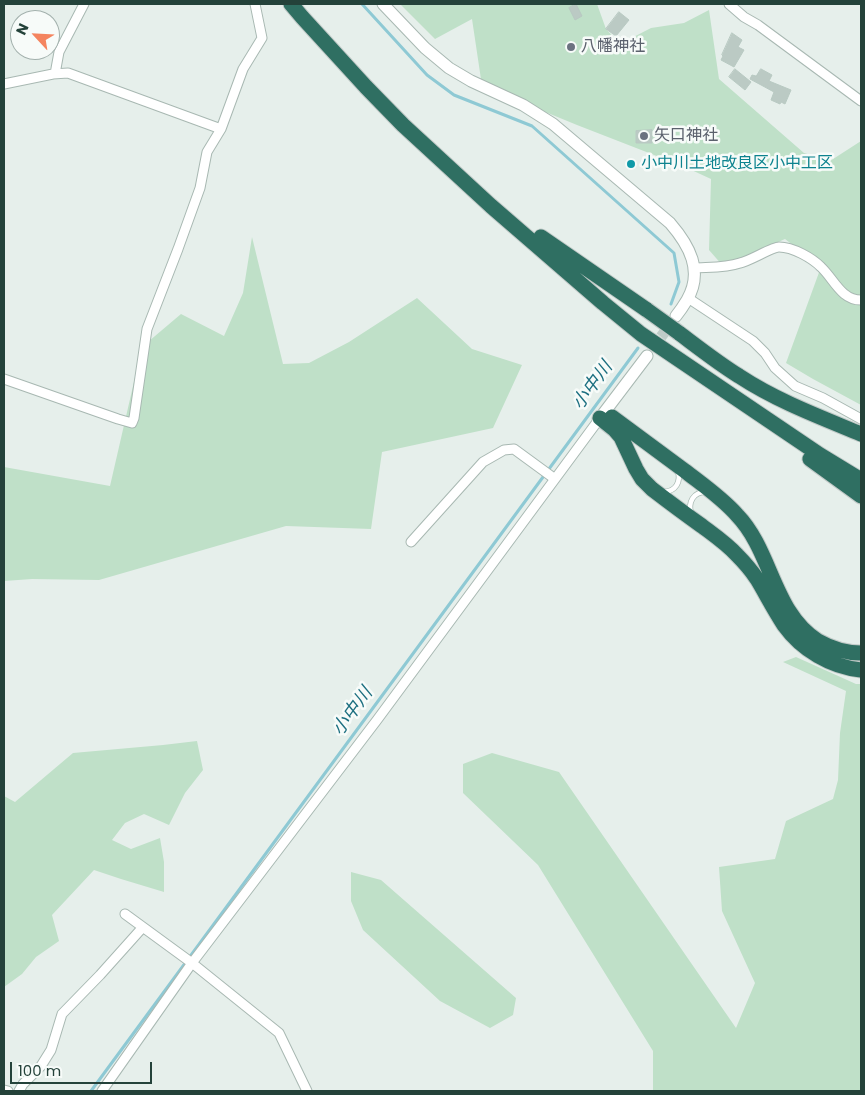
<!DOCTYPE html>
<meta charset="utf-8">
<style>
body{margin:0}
#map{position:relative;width:865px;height:1095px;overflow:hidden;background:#e6efeb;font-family:Poppins,sans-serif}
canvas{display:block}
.frame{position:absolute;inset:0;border:5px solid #24423a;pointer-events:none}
.north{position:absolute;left:10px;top:10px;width:50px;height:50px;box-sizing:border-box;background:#f7fbf9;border:1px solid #a3b1ad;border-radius:50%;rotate:295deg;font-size:14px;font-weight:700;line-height:20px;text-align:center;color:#24423a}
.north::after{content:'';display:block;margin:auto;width:18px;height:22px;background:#f4845f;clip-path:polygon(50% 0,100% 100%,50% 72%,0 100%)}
.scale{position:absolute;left:10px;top:1062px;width:142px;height:22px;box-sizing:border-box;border:2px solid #24423a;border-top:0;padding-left:6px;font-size:15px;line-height:18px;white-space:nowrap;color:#24423a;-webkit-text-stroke:4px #f7fbf9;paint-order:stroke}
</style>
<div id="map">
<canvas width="865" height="1095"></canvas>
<div class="frame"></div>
<div class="north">N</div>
<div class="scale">100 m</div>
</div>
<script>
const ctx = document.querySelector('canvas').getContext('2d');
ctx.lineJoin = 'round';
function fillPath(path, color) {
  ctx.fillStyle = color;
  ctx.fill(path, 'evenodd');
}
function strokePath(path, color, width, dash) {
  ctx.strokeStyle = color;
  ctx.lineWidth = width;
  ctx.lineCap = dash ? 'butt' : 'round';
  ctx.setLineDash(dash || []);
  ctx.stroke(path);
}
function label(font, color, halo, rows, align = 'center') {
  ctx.font = font + ' Poppins,"Noto Sans JP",sans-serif';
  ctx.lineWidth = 5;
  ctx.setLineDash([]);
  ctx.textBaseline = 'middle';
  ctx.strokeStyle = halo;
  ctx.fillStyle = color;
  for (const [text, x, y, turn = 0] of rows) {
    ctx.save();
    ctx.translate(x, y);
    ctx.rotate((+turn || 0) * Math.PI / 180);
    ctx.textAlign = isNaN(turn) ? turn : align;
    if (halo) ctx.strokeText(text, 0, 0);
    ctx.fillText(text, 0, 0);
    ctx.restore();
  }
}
const green = new Path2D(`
 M400,4H597L606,29L620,44L651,28L684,23L709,10L719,79L804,153L830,161L861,141V405L813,379L786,363L821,267L785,239L723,266L709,250L711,179L685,167L577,125L482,86L472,19L435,39Z
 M252,237L283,364L309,363L349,342L417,298L472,349L522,365L493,428L382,452L371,529L286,526L99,580L32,579L4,581V467L110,486L142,347L181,314L224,336L243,293Z
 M796,657L856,684H861V1091H653V1051L538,865L463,793V764L492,753L559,772L736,1028L755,983L722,911L719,867L775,859L786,821L833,799L838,780L840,733L846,691L783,662Z
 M197,741L203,770L185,793L169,825L144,814L125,823L112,840L131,849L160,838L164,862V892L121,879L94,870L52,915L59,941L36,957L22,974L4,987V796L15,802L73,753L163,745Z
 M351,872L381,880L516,998L513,1015L490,1028L440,1001L363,930L351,901Z`);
const stream = new Path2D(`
 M362,4L427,75L454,95L532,126L674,253L679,282L671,304
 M91,1091L638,348`);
const building = new Path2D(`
 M576,4L582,16L575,20L569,8Z
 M619,12L629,20L616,36L606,29Z
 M732,33L742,40L738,47L744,50L734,67L721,60L723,56L722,55Z
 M735,69L751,82L745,90L729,77Z
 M761,69L772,75L769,81L791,90L785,104L781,102L780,104L771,100L774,92L750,79L752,75L756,76Z
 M652,130V143H636V131Z`);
const tertiaryTunnel = new Path2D(`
 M651,350L673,321`);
const service = new Path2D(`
 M664,492C676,491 681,482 678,471
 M691,514C688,502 693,492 706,492`);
const minor = new Path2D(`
 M729,4L744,17L758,25L800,56L861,101
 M55,74L59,52L84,4
 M4,84L53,74L68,73L221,129
 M694,268C709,267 726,268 740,263C750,261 772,247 779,247C793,247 812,258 821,267C834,279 841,300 861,300
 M688,298L753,341L765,353L775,368L795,386L823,398L861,419
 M4,379L118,419L132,423L134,418L147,329L178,249L200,188L207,152L221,129L243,69L262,38L255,4
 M411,542L483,462L504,450L514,449L555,479
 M125,914L192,963L279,1033L307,1091
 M4,1090L8,1091
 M19,1091L23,1084L41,1066L51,1050L62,1014L100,975L143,927
 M102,1091L192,963L377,720L600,418`);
const tertiary = new Path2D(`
 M383,4L425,48L449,68L471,81L523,105L553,124L670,223C689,245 704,271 687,300C684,305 680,311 676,316
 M600,418L647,356`);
const motorway = new Path2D(`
 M291,4L302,17L366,87L403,125L491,206L603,303L641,334L820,455L861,480
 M541,237L647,310
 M679,333C699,348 718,363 739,376C777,401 820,417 861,434
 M612,417C636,435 661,453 685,471C703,485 722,498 737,515C772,551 773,613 818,641C832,649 846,653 861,653
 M600,418L615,430L621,437L636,469L642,479L652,489C669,502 685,514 702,526C714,535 727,544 737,555C744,562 751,570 757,579C766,594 774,610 784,625C802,650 831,667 861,670
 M810,459L861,496`);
const motorwayBridge = new Path2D(`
 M647,310L679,333`);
const markers = [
 [571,47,5,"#6b7280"],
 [644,136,5,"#6b7280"],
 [631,164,5,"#0f9aa8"]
];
const worshipNames = [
 ["八幡神社",581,47],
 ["矢口神社",654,136]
];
const cultureNames = [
 ["小中川土地改良区小中工区",641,164]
];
const waterNames = [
 ["小中川",593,386,-54],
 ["小中川",353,712,-54]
];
fillPath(green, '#bfe0c8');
strokePath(stream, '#8ec9d4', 3);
fillPath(building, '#bbcac4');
strokePath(building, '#b8c9c2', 1);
strokePath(tertiaryTunnel, '#bfccc8', 11, [11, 5.5]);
strokePath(service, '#a8b8b2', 6);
strokePath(minor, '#a8b8b2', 11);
strokePath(tertiary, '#a8b8b2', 13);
strokePath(motorway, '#c2cac8', 17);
strokePath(service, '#fff', 4.5);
strokePath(minor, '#fff', 9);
strokePath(tertiary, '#fff', 11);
strokePath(motorway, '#2f6f62', 15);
strokePath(motorwayBridge, '#c2cac8', 17, []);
strokePath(motorwayBridge, '#2f6f62', 15);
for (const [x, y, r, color] of markers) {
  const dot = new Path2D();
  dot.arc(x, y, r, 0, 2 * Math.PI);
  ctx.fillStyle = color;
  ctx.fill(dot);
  strokePath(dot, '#f7fbf9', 2);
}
label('16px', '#5b616d', '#f7fbf9', worshipNames, 'left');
label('16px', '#0d838f', '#f7fbf9', cultureNames, 'left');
label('italic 18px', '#1c6f80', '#f7fbf9', waterNames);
</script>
